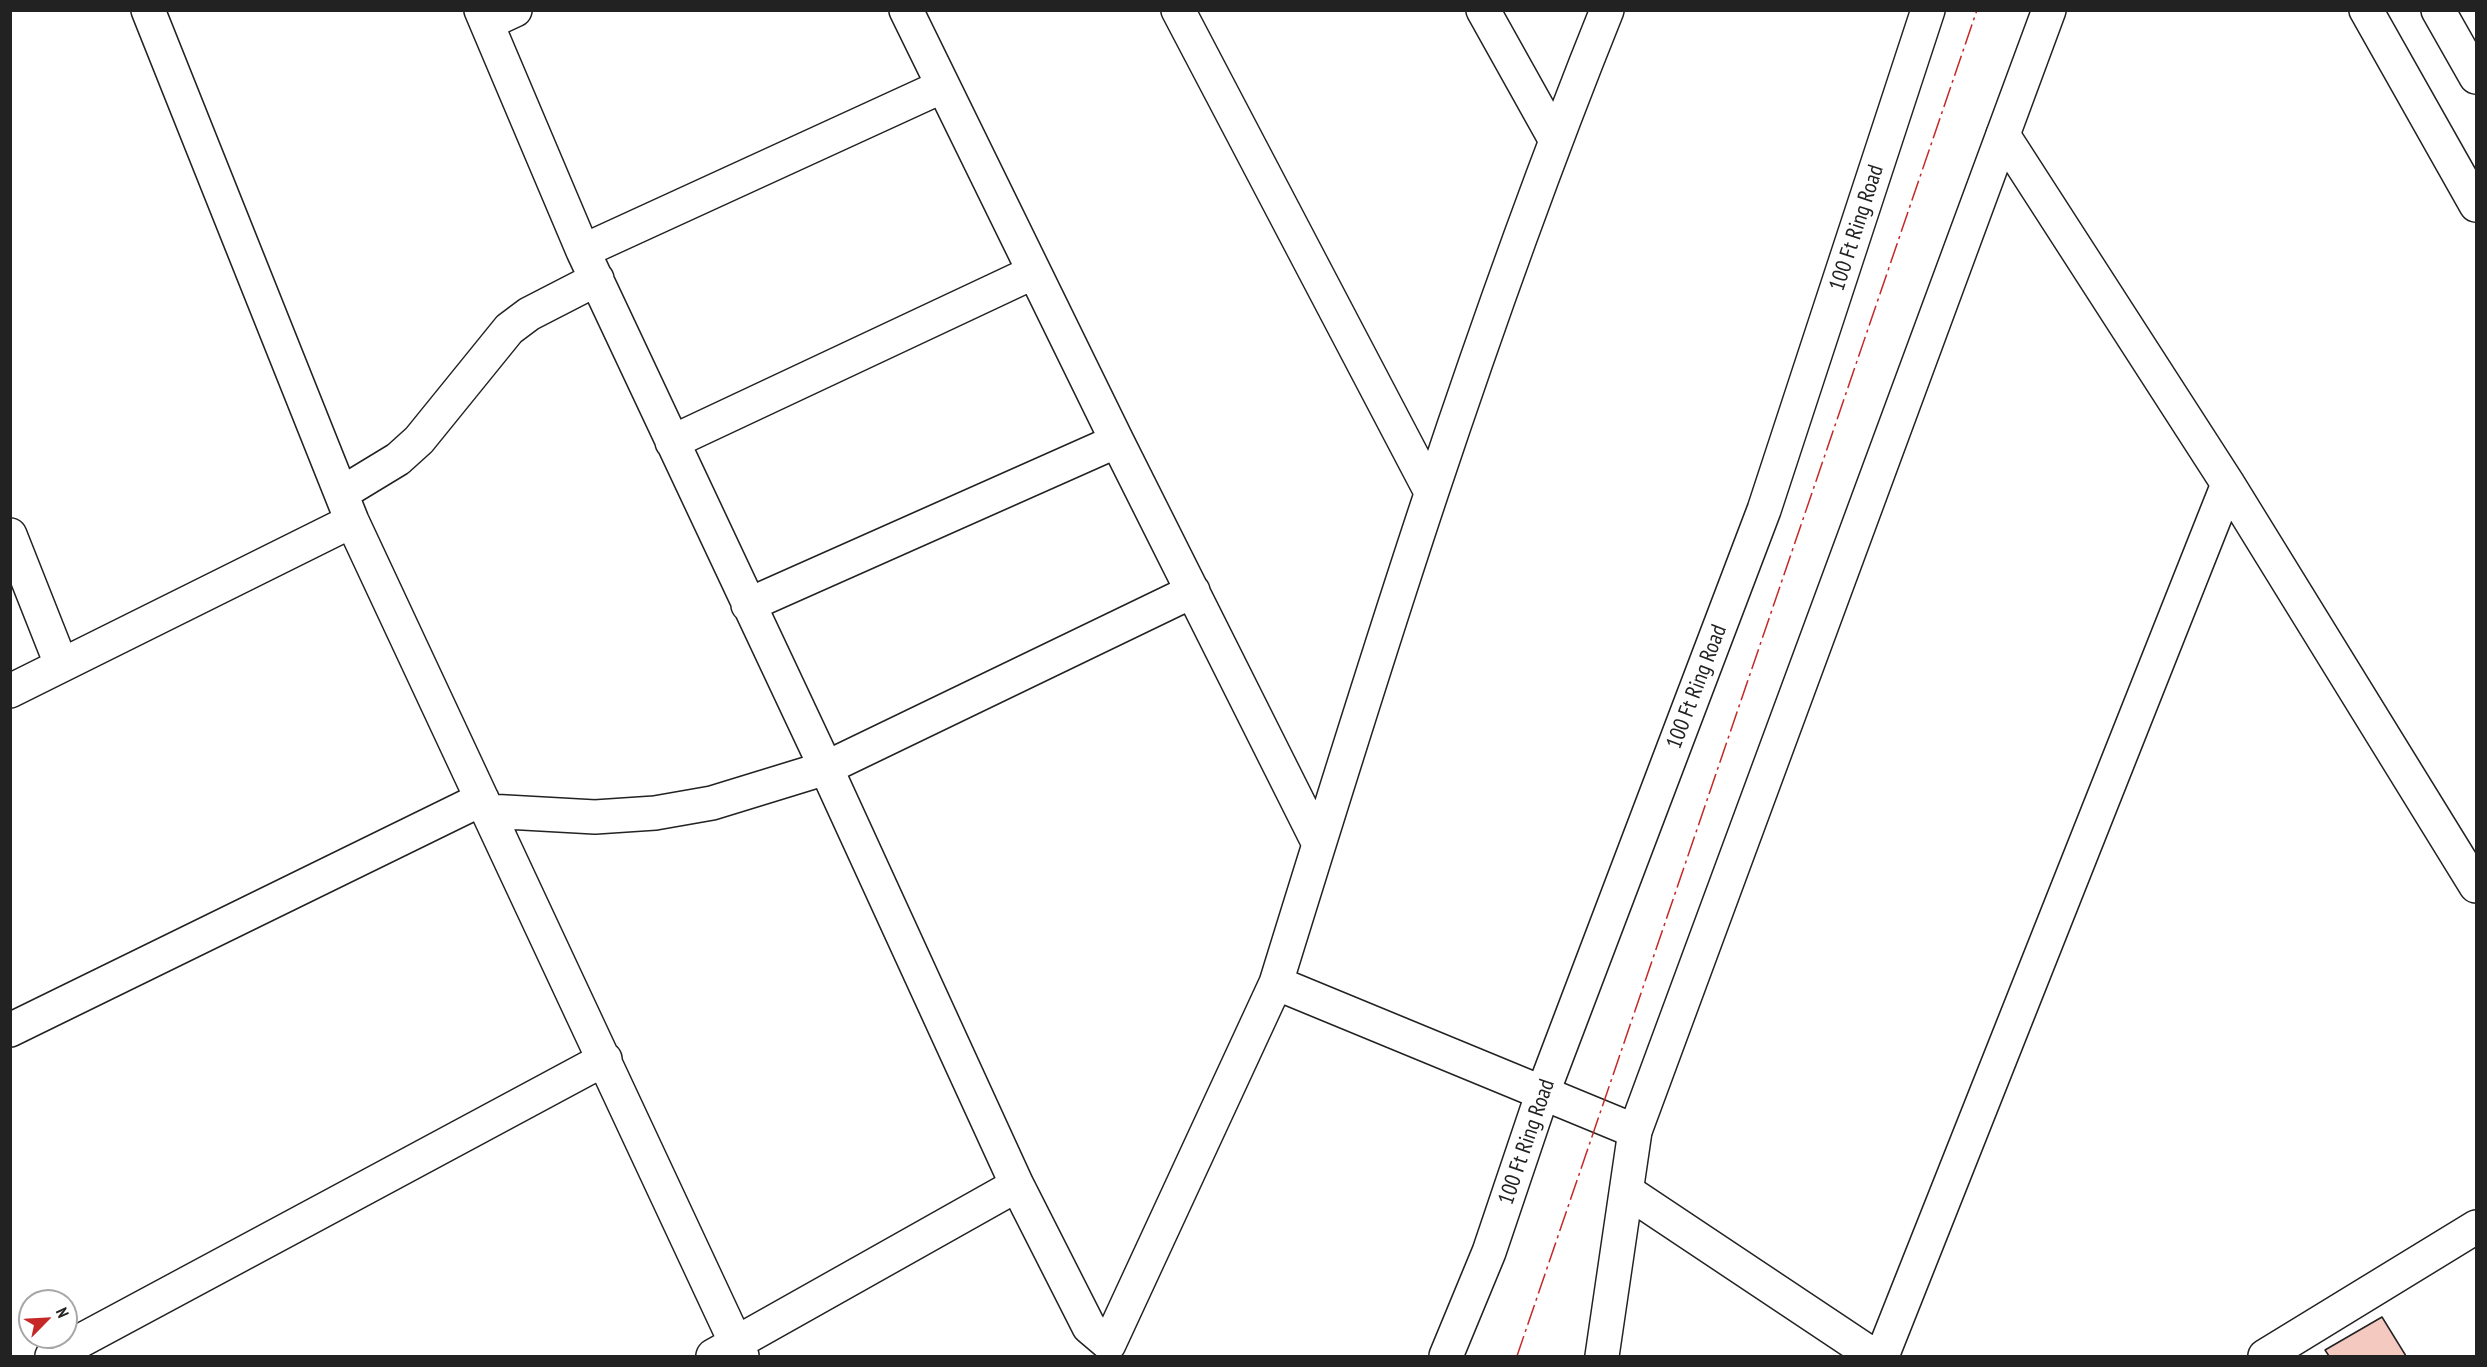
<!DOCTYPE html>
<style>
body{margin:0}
#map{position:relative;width:2487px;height:1367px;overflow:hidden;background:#fff;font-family:"PT Sans Narrow",sans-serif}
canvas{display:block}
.frame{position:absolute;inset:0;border:12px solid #222;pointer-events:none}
.north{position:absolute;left:18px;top:1289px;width:60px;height:60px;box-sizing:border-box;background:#fff;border:2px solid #a7a7a7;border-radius:50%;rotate:66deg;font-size:16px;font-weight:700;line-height:24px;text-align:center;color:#222}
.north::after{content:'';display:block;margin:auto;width:21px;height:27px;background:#c62828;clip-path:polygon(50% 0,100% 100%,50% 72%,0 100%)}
</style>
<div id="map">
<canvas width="2487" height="1367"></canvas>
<div class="frame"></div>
<div class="north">N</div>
</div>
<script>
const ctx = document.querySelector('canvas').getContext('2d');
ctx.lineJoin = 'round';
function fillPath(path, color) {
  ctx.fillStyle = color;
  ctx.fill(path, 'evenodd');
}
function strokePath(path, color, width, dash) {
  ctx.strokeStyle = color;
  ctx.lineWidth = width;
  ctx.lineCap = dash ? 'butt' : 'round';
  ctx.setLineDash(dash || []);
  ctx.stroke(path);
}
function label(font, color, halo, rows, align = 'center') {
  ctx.font = font + ' "PT Sans Narrow",sans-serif';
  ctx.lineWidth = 4.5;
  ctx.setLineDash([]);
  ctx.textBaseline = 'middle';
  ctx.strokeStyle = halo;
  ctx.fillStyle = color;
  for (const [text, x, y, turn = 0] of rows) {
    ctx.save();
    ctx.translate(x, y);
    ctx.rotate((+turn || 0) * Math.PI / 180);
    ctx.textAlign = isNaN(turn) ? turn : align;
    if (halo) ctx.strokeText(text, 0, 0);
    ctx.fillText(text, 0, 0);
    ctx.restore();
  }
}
const building = new Path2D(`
 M2382,1317L2406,1356H2329L2325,1350Z`);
const minor = new Path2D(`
 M148,10L352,521L742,1356
 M481,10L583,251L826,768L1017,1185L1089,1327L1109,1344L1276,983L1635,1131
 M906,10L1117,441L1319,844
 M1178,10L1431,492
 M1483,10L1555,139
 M487,23L515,10
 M2003,135L2228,484L2476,886
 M583,251L943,86
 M672,442L1034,272
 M342,493L398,459L419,440L509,329L529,314L597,279
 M10,535L61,664
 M748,605L1117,441
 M10,691L352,521
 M488,811L595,817L655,813L712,803L826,768L1193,591
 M1276,983C1377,656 1479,328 1607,10
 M10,1030L482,799
 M1628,1192L1874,1356
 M52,1356L605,1059
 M713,1356L1017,1185
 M1882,1356L2228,484
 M2265,1356L2476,1227`);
const major = new Path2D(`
 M2366,10L2476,205
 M2438,10L2476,77
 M1446,1356L1489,1252L1543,1092L1764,510L1928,10
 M1602,1356L1635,1131L2049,10`);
const power = new Path2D(`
 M1517,1356L1977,10`);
const streetNames = [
 ["100 Ft Ring Road",1857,228,-72],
 ["100 Ft Ring Road",1697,687,-69],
 ["100 Ft Ring Road",1527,1142,-71]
];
fillPath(building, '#f3c9c0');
strokePath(building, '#222', 1.5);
strokePath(minor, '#222', 36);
strokePath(major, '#222', 36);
strokePath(minor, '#fff', 33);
strokePath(major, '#fff', 33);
strokePath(power, '#c62828', 1.5, [21, 4.5, 3, 4.5]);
label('22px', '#222', '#fff', streetNames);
</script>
